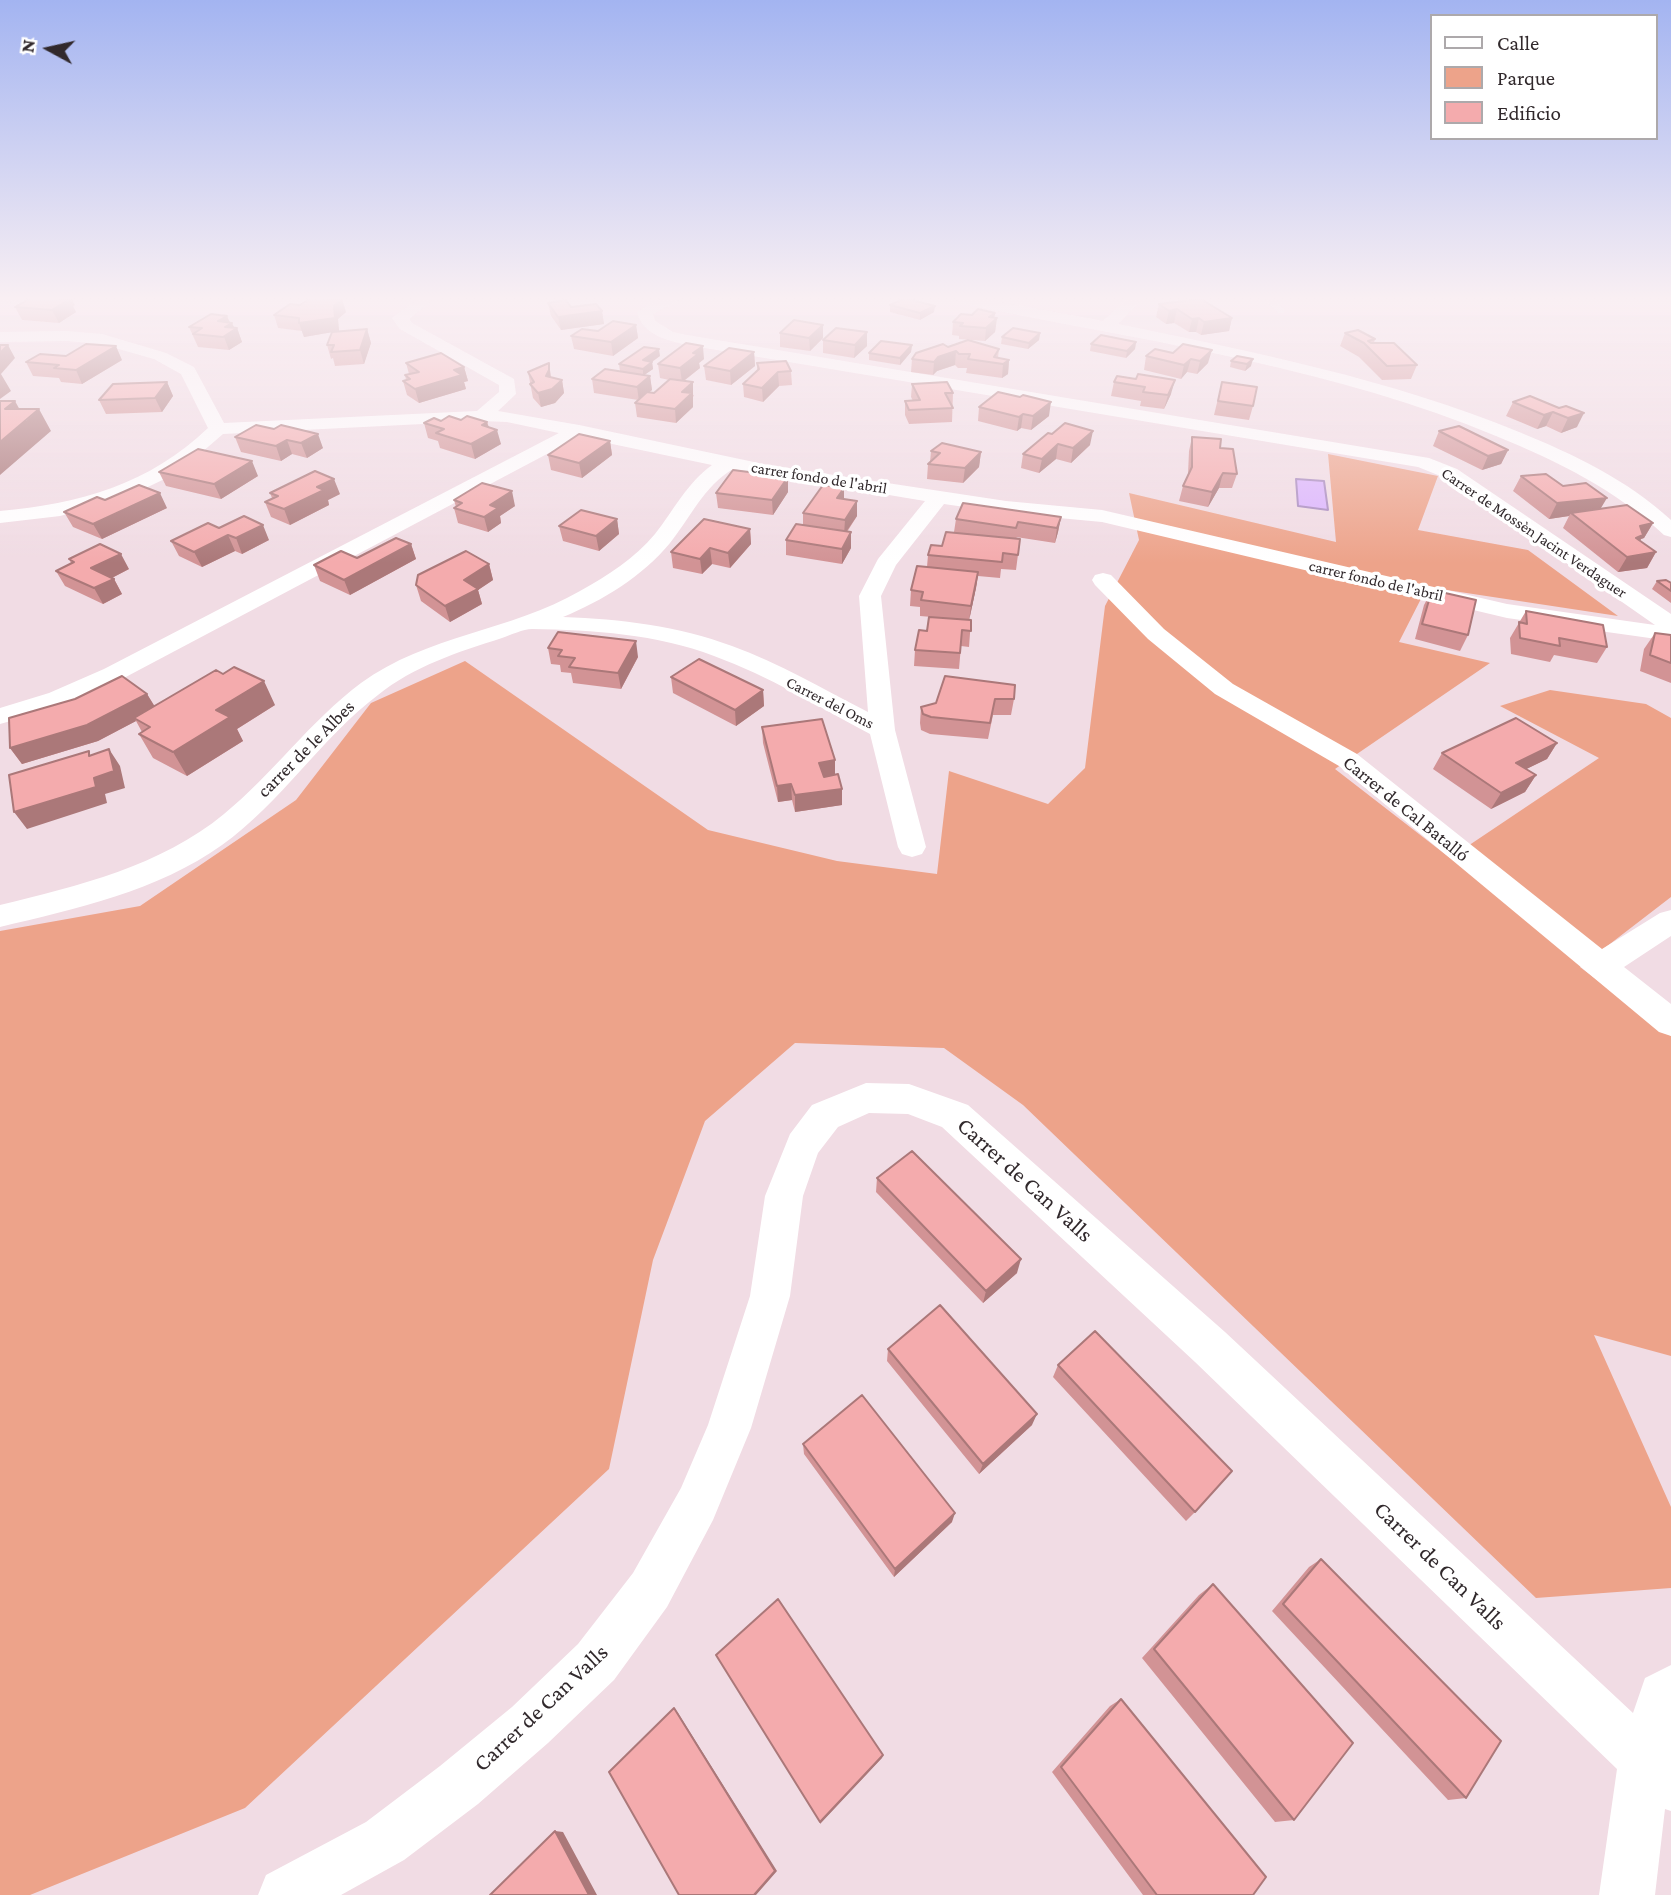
<!DOCTYPE html>
<meta charset="utf-8">
<style>
body{margin:0}
#map{position:relative;width:1671px;height:1895px;overflow:hidden;background:#f1dce4;font-family:"Crimson Pro",serif}
canvas{display:block}
.legend{position:absolute;left:1430px;top:14px;width:228px;height:126px;box-sizing:border-box;background:#fff;border:2px solid #ada9ab;margin:0;padding:9px 12px;list-style:none;font-size:21px;color:#31292c}
.legend li{display:flex;align-items:center;gap:14px;height:35px}
.legend b{width:35px;border:2px solid #ada9ab}
.north{position:absolute;left:14px;top:14px;width:70px;height:70px;-webkit-text-stroke:5px #fff;paint-order:stroke;rotate:278deg;font-size:19px;font-weight:700;line-height:28px;text-align:center;color:#31292c}
.north::after{content:'';display:block;margin:auto;width:24px;height:32px;background:#31292c;clip-path:polygon(50% 0,100% 100%,50% 72%,0 100%)}
</style>
<div id="map">
<canvas width="1671" height="1895"></canvas>
<ul class="legend">
<li><b style="height:9px;background:#fff"></b>Calle</li>
<li><b style="height:19px;background:#eda38a"></b>Parque</li>
<li><b style="height:19px;background:#f4abad"></b>Edificio</li>
</ul>
<div class="north">N</div>
</div>
<script>
const ctx = document.querySelector('canvas').getContext('2d');
ctx.lineJoin = 'round';
function fillPath(path, color) {
  ctx.fillStyle = color;
  ctx.fill(path, 'evenodd');
}
function strokePath(path, color, width, dash) {
  ctx.strokeStyle = color;
  ctx.lineWidth = width;
  ctx.lineCap = dash ? 'butt' : 'round';
  ctx.setLineDash(dash || []);
  ctx.stroke(path);
}
function label(font, color, halo, rows, align = 'center') {
  ctx.font = font + ' "Crimson Pro",serif';
  ctx.lineWidth = 7;
  ctx.setLineDash([]);
  ctx.textBaseline = 'middle';
  ctx.strokeStyle = halo;
  ctx.fillStyle = color;
  for (const [text, x, y, turn = 0] of rows) {
    ctx.save();
    ctx.translate(x, y);
    ctx.rotate((+turn || 0) * Math.PI / 180);
    ctx.textAlign = isNaN(turn) ? turn : align;
    if (halo) ctx.strokeText(text, 0, 0);
    ctx.fillText(text, 0, 0);
    ctx.restore();
  }
}
const green = new Path2D(`
 M1328,454L1438,476L1418,530L1528,550L1618,616L1427,587L1399,642L1490,663L1335,769L1450,858L1599,758L1500,706L1550,690L1646,704L1671,718V897L1580,967L1671,1036V1356L1594,1335L1671,1507V1588L1536,1598L1023,1105L944,1048L795,1043L705,1121L653,1260L609,1469L245,1808L30,1895H0V931L140,906L296,800L371,703L465,661L708,830L837,861L937,874L949,771L1048,804L1085,768L1105,606L1139,540L1129,493L1336,542Z`);
const water = new Path2D(`
 M1296,479L1324,481L1328,510L1298,506Z`);
const lane = new Path2D(`
 M1264,298H1272L1284,309V313H1278Z`);
const street = new Path2D(`
 M0,298H19L17,301L0,304Z
 M419,298H435L409,319L412,323L514,379L516,394L498,411L579,425L768,465L1006,501L1102,510L1507,604L1655,625L1443,477L1418,467L687,345C666,340 643,335 637,312L662,298H680L678,301L653,314L655,321L673,332L687,335L1429,458L1457,469L1671,614V641L1507,618L1102,522L1006,513L944,504L896,565L881,596L895,730L926,847L922,854L912,857L902,854L898,847L870,734C819,707 769,676 714,656C657,634 593,630 532,629C523,629 511,635 502,638C458,652 414,666 378,695C320,739 281,803 222,845C158,891 75,909 0,927V905C78,886 161,866 224,814C273,774 310,721 361,683C427,635 511,631 580,591C607,576 635,558 655,534C674,510 687,483 712,465L579,437L122,679L53,709L0,724V708L49,693L104,669L559,433L507,422L482,421L223,434L179,472L125,498L60,516L0,523V511C79,504 150,484 208,428L181,374L154,359L101,344L67,341L0,342V332L67,331L102,334L166,353L194,367L224,423L477,411L499,392V385L400,329L392,318ZM733,469L925,501L878,559L859,596L868,712C823,689 779,663 732,646C678,626 621,619 563,617C602,601 643,576 670,543C691,517 703,487 733,469Z
 M955,298H979L1103,321L1128,298H1143L1118,324C1254,352 1390,379 1519,432C1573,454 1628,480 1671,520V537L1664,535C1615,489 1557,461 1496,436C1338,370 1166,344 998,311L957,301Z
 M1103,573L1111,575L1164,629L1233,684L1357,754L1602,949L1660,913L1671,910V936L1624,967L1671,1004V1036L1659,1032L1339,766L1215,694L1148,639L1095,585L1092,580L1095,575Z
 M866,1083L909,1084L968,1105L1225,1332L1633,1713L1645,1678L1671,1665V1811L1665,1809L1655,1895H1599L1617,1769L1195,1362L942,1127L908,1114L869,1113L838,1127L818,1153L803,1196L790,1296L751,1428L713,1520L667,1607L614,1680L548,1743L478,1804L404,1860L341,1895H258L266,1875L366,1822L440,1766L512,1707L578,1644L633,1573L681,1488L708,1425L750,1296L765,1196L790,1134L812,1105Z`);
const wall = new Path2D(`
 M1189,298H1207L1206,300H1202L1232,318L1229,331L1201,335L1196,332H1189L1174,323L1166,324L1156,317L1159,304L1198,299Z
 M548,303L571,307L602,311L604,324L561,330L551,316Z
 M75,305L73,306L76,312L59,323L22,320L15,307Z
 M890,305L934,312L920,320L890,312Z
 M346,312L338,319L339,331L367,329L371,343L364,364L335,366L333,358L331,359L327,345L332,332L304,337L302,331L278,328L274,315Z
 M995,313L994,318H997L995,332L985,341L959,339V336L952,335L953,322L972,315Z
 M227,316L230,322L234,328H237L242,342L229,350L198,347L189,327Z
 M636,325L638,338L613,356L574,349L571,336Z
 M867,332V346L854,358L823,353V340Z
 M780,333L823,338L810,351L780,347Z
 M1040,333L1039,340L1028,349L1001,344L1002,337Z
 M1345,333L1375,339L1374,343L1417,365L1411,379L1382,380L1359,357L1340,346Z
 M1136,342L1135,349L1126,358L1090,351L1091,344Z
 M912,345L911,352L900,365L869,360V353Z
 M948,347L999,349L998,358L1009,360L1008,374L1002,378L966,373L967,368H958L955,365L937,371L933,375L911,372L912,359Z
 M1155,349L1208,363L1197,374L1187,372L1181,379L1144,370L1146,356Z
 M754,352L755,366L731,385L706,380L704,366Z
 M66,356L122,360L82,384L61,382L59,378L33,376L26,362Z
 M660,356L652,362L653,369L644,375L650,376L652,390L648,393H654L669,380L660,378L658,364L704,359L699,363L700,368L684,381L694,396L692,397L693,407L676,423L637,417L635,403L638,400L594,393L592,379L620,371L619,364Z
 M1237,356L1251,366L1245,371L1230,367L1231,361Z
 M406,363L464,367L468,381L464,382L466,389L419,403L407,395L403,381L406,380L405,375L409,374Z
 M757,363L791,371L792,385L779,386L763,402L744,397L743,384L757,370Z
 M528,372L562,380L564,393L555,403L541,407L533,398Z
 M1117,376L1171,394L1164,409L1140,406L1141,401L1111,396L1114,382Z
 M167,382L173,396L162,412L106,414L99,400Z
 M1222,382L1253,406L1249,420L1214,415Z
 M912,384L953,393L952,422L909,424L905,415V401H913L911,397Z
 M1020,397L1049,416L1031,430L1021,428L1017,431L978,421L979,407Z
 M1513,402L1559,408L1577,427L1561,433L1546,426L1537,429L1506,416Z
 M461,420L487,422L489,427L501,444L475,459L440,448L438,441L428,438L424,423L441,421Z
 M256,425L323,448L307,458L292,454L281,461L241,452L235,437Z
 M1439,431L1508,450L1501,464L1482,470L1433,446Z
 M1048,433L1090,445L1071,463L1056,459L1039,473L1021,468L1023,454Z
 M1192,437L1220,448L1237,474L1232,488H1219L1208,507L1179,501L1183,486L1188,474L1189,451Z
 M610,441L612,455L582,478L551,470L548,455Z
 M931,451L981,452L979,467L963,483L927,479L928,464L930,462Z
 M159,472L258,476L221,499L166,486Z
 M1521,476L1563,486L1601,509L1653,523L1644,538L1641,539L1640,541L1656,552L1647,568L1618,572L1563,528L1569,516L1549,519L1513,491Z
 M844,488V499L857,516L847,532L851,548L842,564L786,555V540L803,525V513Z
 M788,492L773,515L718,508L716,493Z
 M270,493L340,494L328,500L329,505L290,525L271,517L265,502L272,498Z
 M105,500L167,508L102,539L73,527L64,512Z
 M454,500L515,506L500,516L501,523L488,532L458,523L454,508L456,507Z
 M1061,517L1058,532L1055,543L1016,537L1020,539L1016,570L1001,569L1000,578L978,576L976,588L969,620H971L969,647L961,646L959,669L914,666L915,650L927,631L932,617L920,616V607L910,606L911,590L927,567L928,555L942,546L954,532L956,519Z
 M617,519L619,534L599,551L563,541L559,526Z
 M219,528L269,540L242,554L235,551L202,567L179,556L171,541Z
 M750,529L751,544L730,568L712,564L702,574L673,568L671,552Z
 M411,544L416,559L350,595L320,581L314,565L357,558Z
 M69,559L129,569L112,578L114,579L122,594L103,604L65,586L56,571L71,563Z
 M489,564L493,580L478,590L482,604L450,622L421,601L416,585Z
 M1657,581L1671,583V603L1652,589Z
 M1432,590L1468,635L1460,651L1415,639L1424,605Z
 M1526,611L1607,647L1597,663L1554,655L1550,662L1511,654L1510,638Z
 M1655,633L1671,635V683L1640,671L1644,649Z
 M548,648L638,657L621,689L573,683L571,673L561,672L560,665L551,664Z
 M945,676L1014,699L1011,715H993L988,739L930,734L921,730L920,723L921,707L936,703Z
 M671,677L763,690L764,706L736,726L673,693Z
 M147,694L154,706L275,705L237,729L243,741L187,776L153,758L139,734L142,732L136,721L98,741L22,764L10,748Z
 M762,727L835,775L842,789V805L795,812L792,800L778,802L763,743Z
 M1557,743L1547,759L1526,769L1536,775L1525,792L1491,809L1433,769L1442,753Z
 M877,1178L1017,1273L983,1303L876,1192Z
 M888,1349L1032,1425L979,1474L887,1361Z
 M1058,1365L1195,1512L1186,1521L1053,1377Z
 M803,1444L952,1522L894,1577L804,1454Z
 M1321,1559L1466,1798L1448,1800L1272,1611L1309,1567Z
 M1213,1584L1294,1820L1275,1822L1142,1658L1199,1595Z
 M1121,1699L1253,1895H1143L1052,1772L1110,1706Z`);
const shadedWall = new Path2D(`
 M61,298H71L75,305L73,306L76,312L59,323L52,310Z
 M342,299L346,312L338,319L339,331L304,337L299,323L334,306Z
 M935,306L934,312L920,320V313Z
 M1177,309L1174,323L1166,324L1169,311Z
 M602,311L604,324L561,330L558,317Z
 M995,313L994,321L997,318L995,332L985,341L986,328L989,317Z
 M227,316L230,324L232,323L235,329L237,328L242,342L229,350L218,321Z
 M1199,318L1196,332H1189L1192,319Z
 M1232,318L1229,331L1201,335L1204,322Z
 M636,325L638,338L613,356L611,342Z
 M823,325V338L810,351L809,338Z
 M367,329L371,343L364,364L360,350Z
 M867,332V346L854,358L855,345Z
 M1040,333L1039,340L1028,349L1029,343Z
 M1136,342L1135,349L1126,358L1127,351Z
 M8,345L15,358L1,374L11,391L0,399V353Z
 M912,345L911,352L900,365V358Z
 M116,346L122,360L82,384L76,370Z
 M703,346L704,359L699,363L700,368L682,382L680,368L693,353Z
 M659,349L660,356L644,367L643,360Z
 M1212,350L1208,363L1197,374L1200,361Z
 M956,351L955,365L937,371L933,375L934,362L938,357Z
 M754,352L755,366L731,385L730,371Z
 M1191,359L1187,372L1181,379L1184,365Z
 M1253,359L1251,366L1245,371L1247,364Z
 M1009,360L1008,374L1002,378L1003,364Z
 M652,362L653,369L643,376V369Z
 M549,363L552,384L546,376Z
 M464,367L468,381L464,382L466,389L419,403L415,389L454,370Z
 M778,372L779,386L763,402L762,388Z
 M650,376L652,390L639,401L637,387Z
 M562,380L564,393L555,403L541,407L538,393Z
 M1175,380L1171,394L1164,409L1168,395Z
 M167,382L173,396L162,412L155,398Z
 M693,382V407L676,423L675,409L682,392Z
 M15,401L26,421L39,409L51,431L0,475V442L5,409Z
 M1051,402L1049,416L1031,430L1033,416Z
 M1553,412L1546,426L1537,429L1544,415Z
 M1584,413L1577,427L1561,433L1568,418Z
 M1023,414L1021,428L1017,431L1019,417Z
 M487,422L490,434L497,430L501,444L475,459L471,444L482,425Z
 M1093,431L1090,445L1071,463L1073,448Z
 M318,434L323,448L307,458L301,443Z
 M287,440L292,454L281,461L276,446Z
 M610,441L612,455L582,478L579,463Z
 M1058,444L1056,459L1039,473L1042,459Z
 M1508,450L1501,464L1482,470L1488,456Z
 M981,452L979,467L963,483L965,468Z
 M252,461L258,476L221,499L214,484Z
 M1223,473L1219,488L1208,507L1212,492Z
 M788,477V492L773,515L772,500Z
 M334,479L340,494L328,500L329,505L290,525L284,509L317,487Z
 M844,488V503L837,498Z
 M512,491L515,506L500,516L501,523L488,532L484,517L490,505Z
 M160,493L167,508L102,539L93,524Z
 M1607,498L1598,513H1571L1569,516L1549,519L1557,503Z
 M857,501V516L844,535L845,520Z
 M1061,517L1058,532L1055,543L1057,528Z
 M617,519L619,534L599,551L596,536Z
 M1653,523L1644,538L1641,539L1634,550L1640,526Z
 M263,525L269,540L242,554L236,538Z
 M750,529L751,544L730,568L728,553Z
 M851,532V548L842,564V549Z
 M228,535L235,551L202,567L194,552Z
 M411,544L416,559L350,595L344,580Z
 M710,548L712,564L702,574L700,559Z
 M1656,552L1647,568L1618,572L1627,557Z
 M121,554L129,569L100,584L91,568Z
 M489,564L493,580L478,590L482,604L450,622L445,606L464,580Z
 M978,572L976,588L969,621L971,606Z
 M114,579L122,594L103,604L94,588Z
 M636,641L638,657L621,689L618,673Z
 M264,681L275,705L237,729L243,741L187,776L173,752L216,710Z
 M763,690L764,706L736,726L735,710Z
 M147,694L157,710L134,718L136,721L98,741L22,764L10,748Z
 M1557,743L1547,759L1506,779L1516,763Z
 M109,749L120,766L125,788L105,794L107,803L27,829L14,812L94,778Z
 M835,760V777L820,779L819,763Z
 M1536,775L1525,792L1491,809L1501,793Z
 M791,784L792,800L778,802L777,786Z
 M842,789V805L795,812V795Z
 M1021,1259L1017,1273L983,1303L986,1291Z
 M1037,1414L1032,1425L979,1474L983,1464Z
 M955,1513L952,1522L894,1577L895,1569Z
 M674,1708L678,1713L777,1871L756,1895H754Z
 M883,1755L882,1758L820,1824V1822Z
 M555,1831L563,1832L597,1895H589Z`);
const building = new Path2D(`
 M31,298H61L59,299H70L52,310L15,307Z
 M311,298L342,299L334,306L335,318L299,323V318L274,315L290,304L300,305Z
 M905,298L935,306L920,313L890,305Z
 M1201,299L1232,318L1204,322L1199,318L1192,319L1177,309L1169,311L1159,304Z
 M566,300L571,307L596,304L602,311L558,317L548,303Z
 M978,309L995,313L989,317L997,318L986,328L960,326L963,323L953,322L961,314L972,315Z
 M211,314L227,316L218,321L232,323L225,327L237,328L223,337L193,334L202,328L189,327Z
 M794,320L823,325L809,338L780,333Z
 M613,321L636,325L611,342L571,336L582,329L598,331Z
 M836,328L867,332L855,345L823,340Z
 M1013,328L1040,333L1029,343L1002,337Z
 M367,329L360,350L331,352L334,345H327L332,332Z
 M1358,330L1375,339L1368,341L1371,343H1394L1417,365L1387,366L1364,343L1345,333Z
 M1101,335L1136,342L1127,351L1091,344Z
 M968,340L999,349L994,357L1009,360L1003,364L968,359L970,354H959L956,351L938,357L934,362L912,359L916,353L943,344L948,347Z
 M881,341L912,345L900,358L869,353Z
 M686,343L703,346L693,353L698,354L680,368L658,364Z
 M86,344L116,346L76,370L54,368L59,365L26,362L40,354L66,356Z
 M1183,344L1212,350L1200,361L1191,359L1184,365L1146,356L1155,349L1173,353Z
 M0,345H8L0,353Z
 M644,347L659,349L643,360L652,362L643,369L619,364Z
 M729,348L754,352L730,371L704,366Z
 M441,353L464,367L454,370L462,375L415,389L403,381L410,379L405,375L419,372L406,363Z
 M1237,356L1253,359L1247,364L1231,361Z
 M786,361L791,371L778,372L762,388L743,384L759,369L757,363Z
 M549,363V370L546,376L562,380L552,389L538,393L530,384L534,382L528,372Z
 M605,369L650,376L637,387L592,379Z
 M1138,374L1175,380L1168,395L1143,392L1145,387L1114,382L1117,376L1136,379Z
 M670,379L693,382L682,392L692,393L675,409L635,403L647,392L654,393Z
 M167,382L155,398L99,400L113,384Z
 M947,382L953,393H945L953,408L909,410L905,401L920,400L912,384Z
 M1222,382L1257,387L1253,406L1218,401Z
 M998,392L1020,397L1023,395L1051,402L1033,416L1023,414L1019,417L979,407Z
 M1530,396L1559,408L1566,406L1584,413L1568,418L1553,412L1544,415L1513,402Z
 M0,401H15L5,409H39L0,442Z
 M449,416L461,420L467,416L487,422L482,425L497,430L471,444L436,433L444,429L424,423L434,418L441,421Z
 M1065,423L1093,431L1073,448L1058,444L1042,459L1023,454L1048,433L1052,434Z
 M256,425L274,429L281,425L318,434L301,443L287,440L276,446L235,437Z
 M1459,426L1508,450L1488,456L1439,431Z
 M579,434L610,441L579,463L548,455Z
 M1192,437L1221,439L1220,448L1233,449L1237,474L1223,473L1212,492L1183,486L1192,467Z
 M942,443L981,452L965,468L928,464L940,453L931,451Z
 M198,449L252,461L214,484L159,472Z
 M733,470L788,477L772,500L716,493Z
 M315,471L334,479L317,487L324,490L284,509L265,502L278,496L270,493Z
 M1546,474L1563,486L1586,483L1607,498L1557,503L1521,476Z
 M482,483L512,491L490,505L498,508L484,517L454,508L462,503L454,500Z
 M139,485L160,493L93,524L64,512L97,497L105,500Z
 M823,485L844,488L837,498L857,501L845,520L803,513Z
 M963,503L1061,517L1057,528L1018,522L1016,528L956,519Z
 M1627,505L1653,523L1640,526L1643,535L1636,538L1656,552L1627,557L1571,513Z
 M581,510L617,519L596,536L559,526Z
 M244,516L263,525L236,538L228,535L194,552L171,541L208,523L219,528Z
 M704,519L750,529L728,553L710,548L700,559L671,552Z
 M796,524L851,532L842,549L786,540Z
 M946,532L1020,539L1018,555L1003,553L1002,562L928,555L931,545L942,546Z
 M396,538L411,544L344,580L314,565L341,551L357,558Z
 M100,544L121,554L91,568L114,579L94,588L56,571L74,562L69,559Z
 M466,551L489,564L464,580L478,589L445,606L416,585L418,575Z
 M917,566L978,572L971,606L921,600L923,592L911,590Z
 M1666,580L1671,583V591L1657,581Z
 M1432,590L1476,600L1468,635L1422,624Z
 M1526,611L1603,625L1607,647L1559,638L1560,646L1520,638L1519,622L1527,624Z
 M929,617L971,620V631L962,630L960,653L915,650L919,630L927,631Z
 M558,632L636,641L618,673L569,667L575,658L558,656L562,650L548,648Z
 M1655,633L1671,635V663L1650,655Z
 M699,659L763,690L735,710L671,677Z
 M234,667L264,681L216,710L230,717L173,752L139,734L150,727L134,718L216,670L223,674Z
 M122,676L147,694L87,725L10,748L9,718L75,699Z
 M945,676L1015,685L1014,699H995L990,723L931,717L923,714L921,707L936,703Z
 M1516,718L1557,743L1516,763L1536,775L1501,793L1442,753Z
 M822,719L835,760L819,763L824,777L838,774L842,789L795,795L791,784L777,786L762,727Z
 M109,749L114,771L94,778L96,787L14,812L9,775L89,751V756Z
 M912,1151L1021,1259L986,1291L877,1178Z
 M940,1305L1037,1414L983,1464L888,1349Z
 M1095,1331L1232,1471L1195,1512L1058,1365Z
 M862,1395L955,1513L895,1569L803,1444Z
 M1321,1559L1501,1741L1466,1798L1283,1604Z
 M1213,1584L1353,1743L1294,1820L1154,1649Z
 M778,1599L883,1755L820,1822L716,1655Z
 M1121,1699L1266,1877L1253,1895H1157L1061,1767Z
 M674,1708L775,1871L754,1895H679L609,1772Z
 M555,1831L589,1895H490Z`);
const farStreetnames = [
 ["carrer fondo de l'abril",819,478,9],
 ["Carrer de Mossèn Jacint Verdaguer",1534,533,34],
 ["carrer fondo de l'abril",1376,581,13],
 ["Carrer del Oms",830,703,27]
];
const streetNames = [
 ["carrer de le Albes",306,749,-45],
 ["Carrer de Cal Batalló",1406,809,39]
];
const nearStreetnames = [
 ["Carrer de Can Valls",1025,1180,42],
 ["Carrer de Can Valls",1440,1566,44],
 ["Carrer de Can Valls",541,1708,-43]
];
fillPath(green, '#eda38a');
fillPath(water, '#dbb4fe');
strokePath(water, '#a88abf', 2);
fillPath(lane, '#fff');
fillPath(street, '#fff');
fillPath(wall, '#d29395');
fillPath(shadedWall, '#ab7879');
fillPath(building, '#f4abad');
strokePath(building, '#ab7879', 2);
const sky = ctx.createLinearGradient(0, 0, 0, 563);
sky.addColorStop(0, '#a3b4f1');
sky.addColorStop(0.53, '#f9eff3');
sky.addColorStop(1, '#f9eff300');
ctx.fillStyle = sky;
ctx.fillRect(0, 0, 1671, 563);
label('16px', '#31292c', '#fff', farStreetnames);
label('19px', '#31292c', '#fff', streetNames);
label('23px', '#31292c', '#fff', nearStreetnames);
</script>
